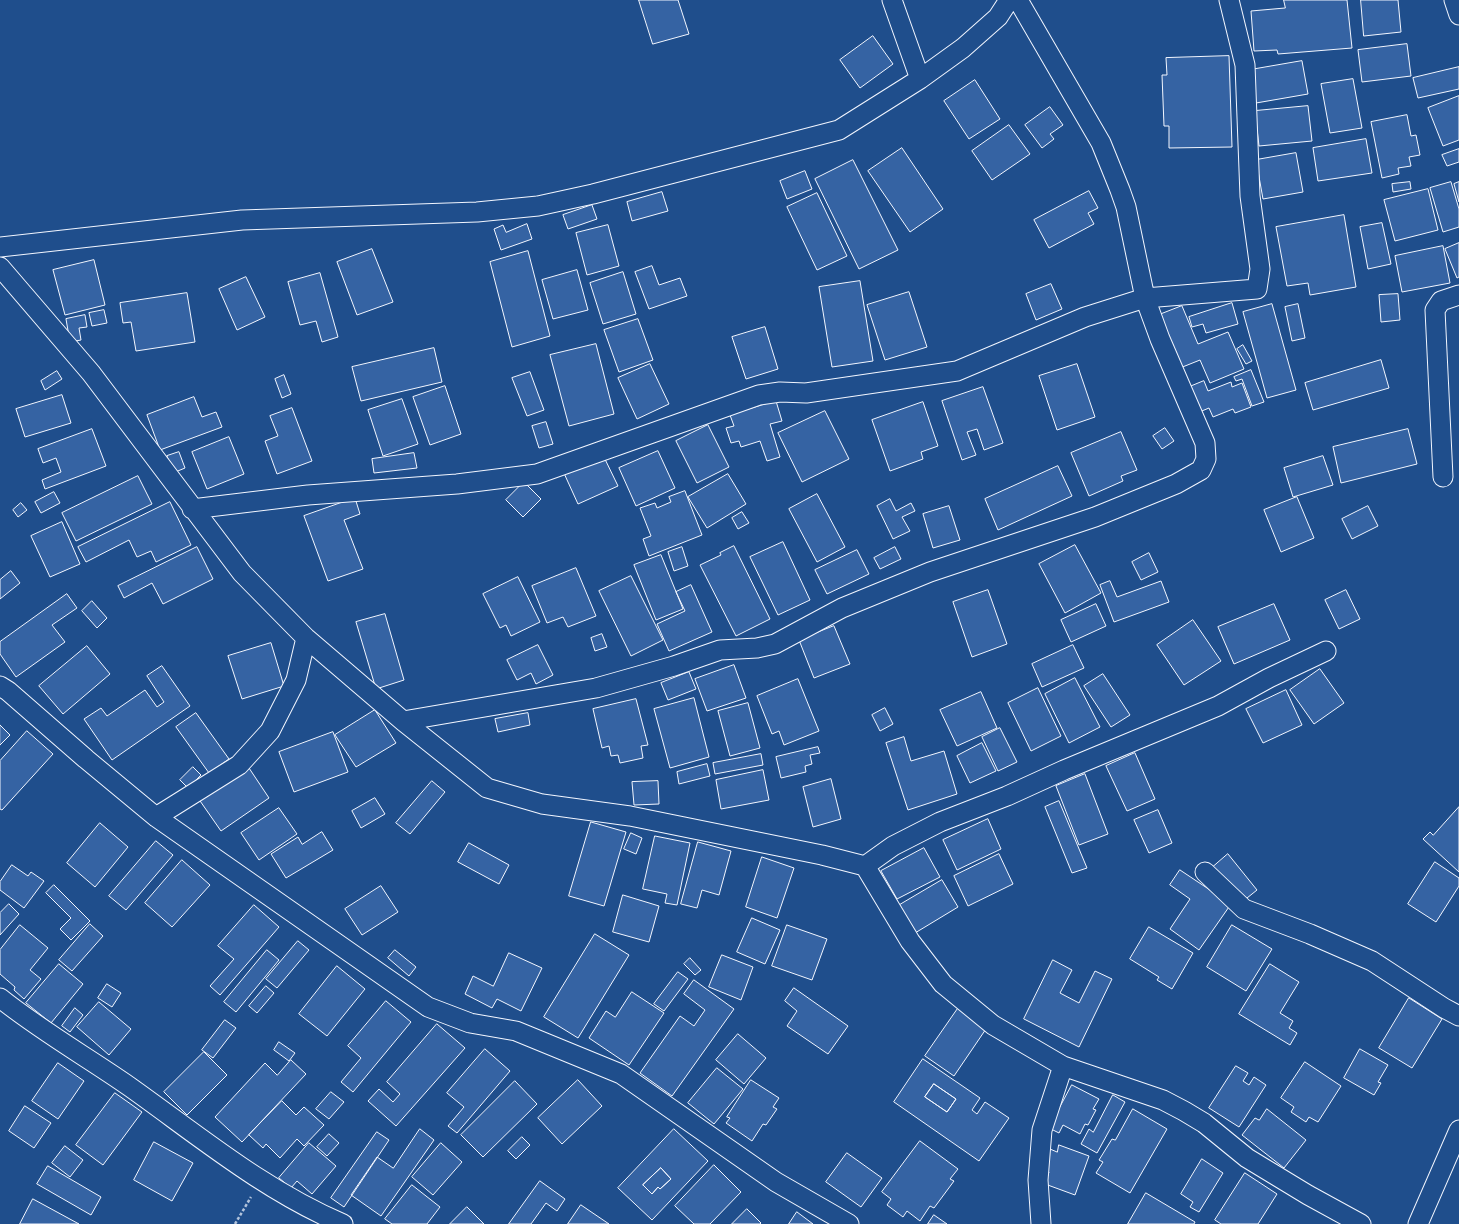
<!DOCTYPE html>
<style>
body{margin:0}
canvas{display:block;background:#1f4e8c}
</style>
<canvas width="1459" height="1224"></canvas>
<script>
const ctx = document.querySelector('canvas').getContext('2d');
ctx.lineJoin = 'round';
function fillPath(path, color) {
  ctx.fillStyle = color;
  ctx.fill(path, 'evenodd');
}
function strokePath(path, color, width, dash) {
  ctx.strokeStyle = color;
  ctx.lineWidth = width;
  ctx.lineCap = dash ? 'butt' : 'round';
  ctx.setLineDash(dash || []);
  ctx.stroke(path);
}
const building = new Path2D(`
 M639,0H678L689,34L653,44Z
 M1284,0H1347L1352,48L1278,54L1277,50L1254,51L1251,11L1285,8Z
 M1361,0H1398L1401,32L1364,36Z
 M873,36L893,64L860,88L840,60Z
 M1407,44L1411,76L1362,82L1358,50Z
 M1229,56L1232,147L1169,148V126H1164L1162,75H1167L1166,58Z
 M1302,61L1308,94L1256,103L1250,70Z
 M1459,67V89L1418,98L1413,78Z
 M1353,79L1362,128L1330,133L1321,84Z
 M975,80L1000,119L969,139L944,101Z
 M1459,96V140L1443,146L1428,108Z
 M1308,106L1312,141L1259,146L1255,111Z
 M1050,107L1063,125L1050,134L1054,139L1042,148L1025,125Z
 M1407,115L1411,136L1416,135L1420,155L1409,157L1411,166L1398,168L1399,174L1382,178L1371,122Z
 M1009,125L1030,154L992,180L972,151Z
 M1366,139L1372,173L1318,181L1313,148Z
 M902,148L943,209L910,232L868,171Z
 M1459,149V162L1447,166L1442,155Z
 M1296,153L1303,192L1263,199L1256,160Z
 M853,160L898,250L859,269L815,179Z
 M805,171L812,189L787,199L780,181Z
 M1410,182L1411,189L1393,192L1392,184Z
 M1451,182L1459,209V227L1443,232L1430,188Z
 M1459,182V202L1454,184Z
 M1428,189L1438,230L1395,241L1384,200Z
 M1089,191L1098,208L1088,213L1094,224L1049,248L1034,220Z
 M662,192L668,211L632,221L627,202Z
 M817,193L847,256L817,270L787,207Z
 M592,205L597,219L568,229L563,215Z
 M1344,215L1356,287L1310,295L1308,283L1287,286L1276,227Z
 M1382,223L1391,264L1368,269L1360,227Z
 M527,224L532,239L501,250L494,229L503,225L506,232Z
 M608,225L619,266L587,275L576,233Z
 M1459,243V277L1457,278L1445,249Z
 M1443,246L1450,283L1402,292L1395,256Z
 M372,249L393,302L357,315L337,262Z
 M528,251L550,336L512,347L490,262Z
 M94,260L105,305L65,315L53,270Z
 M652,266L659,285L680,278L687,296L649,309L635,272Z
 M577,270L588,310L553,319L542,280Z
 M623,272L636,314L603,324L590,283Z
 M320,273L338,337L322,342L316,321L300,325L288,282Z
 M246,277L265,317L237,330L219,289Z
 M860,281L873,361L832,367L819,287Z
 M1051,284L1062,309L1036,320L1026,294Z
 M909,292L927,347L885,360L867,305Z
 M187,293L195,342L136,351L131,322L123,323L120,303Z
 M1398,294L1400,320L1381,322L1379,295Z
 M1232,303L1238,324L1206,333L1203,324L1192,327L1189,317Z
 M1272,304L1296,390L1267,398L1243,312Z
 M1298,304L1305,338L1292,341L1285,307Z
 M1182,306L1198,344L1228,332L1244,369L1210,383L1200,360L1180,368L1159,315Z
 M104,310L107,323L92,326L89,313Z
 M85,315L87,327L79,328L81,340L70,342L66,319Z
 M638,319L653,360L619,372L604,330Z
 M765,327L778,369L746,379L732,337Z
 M596,344L614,414L569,426L550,355Z
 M1243,345L1252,361L1246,364L1237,349Z
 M434,348L442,382L361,401L352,367Z
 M1381,360L1389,388L1313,410L1305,383Z
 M650,364L669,404L637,419L618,378Z
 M1077,364L1095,417L1057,430L1039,376Z
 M1251,370L1264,402L1252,406L1242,379L1236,381L1234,377Z
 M57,371L62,379L45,390L41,381Z
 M530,372L544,410L527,416L512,378Z
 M284,375L291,394L282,398L275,379Z
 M1204,381L1208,391L1231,382L1232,387L1242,383L1251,407L1235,413L1233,409L1213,417L1209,408L1197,413L1187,388Z
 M445,386L461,434L430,445L413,397Z
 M983,387L1003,443L984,450L977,429L967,432L976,455L962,460L942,401Z
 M62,395L71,423L25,437L16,409Z
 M194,397L202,417L216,412L222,427L160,450L147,415Z
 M402,399L418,444L383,456L368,410Z
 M776,401L782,421L770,424L780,457L767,461L760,441L741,447L739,441L731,443L726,428L734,426L730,415Z
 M923,402L938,446L921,452L923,459L890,471L872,420Z
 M292,408L312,461L277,474L265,441L278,436L270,416Z
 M825,411L849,459L802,482L778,433Z
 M546,422L553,444L539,448L532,426Z
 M708,425L729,467L697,483L676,441Z
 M1165,428L1174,441L1162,449L1153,436Z
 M92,429L106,466L45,489L42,480L61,472L56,458L43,463L38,449Z
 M1408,429L1417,464L1341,483L1333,447Z
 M1121,432L1137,470L1121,476L1123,481L1089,496L1071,453Z
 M229,437L244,474L207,489L192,452Z
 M658,451L675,488L636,506L619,468Z
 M179,452L185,468L173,473L167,456Z
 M414,453L417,468L374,473L372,459Z
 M602,453L618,486L578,504L563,471Z
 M1323,456L1333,485L1293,497L1284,468Z
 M1058,466L1072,496L998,530L985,499Z
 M728,474L746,504L707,528L688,497Z
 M138,476L152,504L76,541L62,513Z
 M524,482L541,499L523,517L506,500Z
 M685,491L702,535L649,556L643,539L651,536L640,508L655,503L657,508L671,502L669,497Z
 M54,492L60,503L41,513L35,502Z
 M817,494L845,547L817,562L789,509Z
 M1297,497L1314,538L1281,552L1264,510Z
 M355,498L360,514L344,520L363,569L328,581L304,516Z
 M890,499L896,511L911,503L915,511L902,517L910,531L893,539L877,506Z
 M170,502L191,545L156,562L151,551L137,557L129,540L86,562L78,547Z
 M21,503L27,510L18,517L13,510Z
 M949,506L960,540L933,548L923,514Z
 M1368,506L1378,526L1352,539L1342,519Z
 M742,512L749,523L738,529L732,518Z
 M62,522L80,564L50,577L31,536Z
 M783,542L810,600L778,615L750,557Z
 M1075,545L1101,593L1065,613L1039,564Z
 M734,546L770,619L736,636L700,565L721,555L720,553Z
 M197,547L213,579L163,604L152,583L124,598L118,586Z
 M682,547L688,566L674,571L668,552Z
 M895,547L901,559L880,569L874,558Z
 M857,550L869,574L827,594L815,570Z
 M1149,553L1158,572L1141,580L1132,562Z
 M661,555L683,609L656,620L634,565Z
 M576,568L596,616L568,627L563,617L547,623L532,586Z
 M11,571L20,583L0,599V580Z
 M631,576L663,640L631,656L599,591Z
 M518,577L540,622L511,636L506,625L500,628L483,594Z
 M1110,581L1117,597L1161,581L1169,602L1114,622L1100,585Z
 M691,585L712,632L669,651L657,624L685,611L676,592Z
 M988,590L1007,644L972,657L953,602Z
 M1346,590L1360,619L1339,629L1325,600Z
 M67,594L77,608L52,625L65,642L16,677L0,654V642Z
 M92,601L107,618L97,628L82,611Z
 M1096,604L1106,626L1071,642L1061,620Z
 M1274,604L1290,640L1234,664L1218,627Z
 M385,614L404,680L376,689L356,622Z
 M1193,620L1221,661L1184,685L1157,645Z
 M834,626L850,664L814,678L799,640Z
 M602,634L607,647L595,651L591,638Z
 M271,643L284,686L242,699L228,656Z
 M538,645L553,675L536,684L531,673L517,680L507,660Z
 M1073,645L1084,668L1042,687L1032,664Z
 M87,646L110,674L63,714L39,686Z
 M734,665L746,698L707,711L695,679Z
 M162,666L190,706L112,760L84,719L101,708L107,716L145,690L157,707L164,702L147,676Z
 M1320,669L1344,703L1314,724L1290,690Z
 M689,672L696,689L668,700L661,683Z
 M1103,674L1130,715L1111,727L1084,686Z
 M1075,678L1100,727L1069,743L1045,694Z
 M798,679L819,731L784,745L779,731L772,734L757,696Z
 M1038,688L1061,736L1031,751L1008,703Z
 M1286,690L1302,725L1263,743L1246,709Z
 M981,692L997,728L957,746L940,710Z
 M694,698L709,757L670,768L654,709Z
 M636,699L648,745L641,746L643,758L620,763L618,755L611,756L609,746L602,748L593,709Z
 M748,703L760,748L730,756L718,711Z
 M885,708L893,724L880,731L872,715Z
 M375,710L396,743L356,767L335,735Z
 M196,713L229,759L209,773L176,727Z
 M528,713L530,725L498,732L495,719Z
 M0,725L10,735L0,745Z
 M1000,728L1017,762L998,771L982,737Z
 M27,731L53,754L2,810L0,809V761Z
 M333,732L348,772L294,792L279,752Z
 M904,737L911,761L944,751L957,794L908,810L886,743Z
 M982,743L996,771L970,783L957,756Z
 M818,747L820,753L810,755L812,764L805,766L806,772L781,778L776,757Z
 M1135,753L1155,799L1127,811L1106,766Z
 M761,754L763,765L715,774L713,763Z
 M707,764L710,776L679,784L677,772Z
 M247,765L269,798L221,831L198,798Z
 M193,767L201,775L188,788L180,780Z
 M763,770L769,800L721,809L716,780Z
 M1085,774L1108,834L1079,845L1056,786Z
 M831,779L841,819L813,827L803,787Z
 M432,781L445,792L410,834L396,823Z
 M658,781L659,804L634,805L632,782Z
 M375,798L385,814L361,828L352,811Z
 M1059,801L1087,868L1072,873L1045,807Z
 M1459,807V872L1423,839L1430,832L1433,835Z
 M279,808L297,834L259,860L241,833Z
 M1158,810L1172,843L1149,853L1134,820Z
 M988,819L1001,849L957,870L943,840Z
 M591,822L626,832L604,906L569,896Z
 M100,823L128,847L95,887L67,863Z
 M322,832L333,850L286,878L271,854L298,837L302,844Z
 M631,833L642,838L636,854L624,849Z
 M655,836L690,843L677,905L665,903L667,894L643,889Z
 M156,841L173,855L126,910L109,896Z
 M698,842L731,851L719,895L702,890L697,908L681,904Z
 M469,843L509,865L499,884L458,862Z
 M924,848L940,877L897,899L881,871Z
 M999,854L1013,884L968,906L954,876Z
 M1228,854L1257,890L1242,902L1213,867Z
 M762,857L794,868L777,918L746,907Z
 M182,860L210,885L172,927L145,903Z
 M1435,862L1459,878V886L1436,922L1408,904Z
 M12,865L28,876L31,872L44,881L24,908L0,890V882Z
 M1180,870L1231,904L1199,950L1170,929L1190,899L1170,885Z
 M942,880L958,907L915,933L898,906Z
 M54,885L90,921L71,940L60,929L71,918L46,893Z
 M381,886L398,912L362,935L345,909Z
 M623,895L659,906L649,942L613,932Z
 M9,904L19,914L0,935V913Z
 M254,905L279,927L220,995L210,986L234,959L218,946Z
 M752,918L780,930L765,964L737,952Z
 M90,924L103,936L72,971L59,960Z
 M20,925L48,948L30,970L41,979L24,999L14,990L15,987L0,974V950Z
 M787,925L827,939L812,980L772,966Z
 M1232,925L1272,949L1246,991L1207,967Z
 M1149,927L1193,953L1172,989L1157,980L1159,977L1130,959Z
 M595,934L629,955L578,1038L544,1017Z
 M298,941L309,950L277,988L266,979Z
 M267,950L279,960L236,1012L224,1002Z
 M395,950L416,967L409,976L388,958Z
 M509,953L542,968L521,1011L497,999L492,1008L465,994L473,976L493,986Z
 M722,955L753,967L741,1000L709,987Z
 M690,958L701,970L695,975L684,964Z
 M1053,960L1072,970L1060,993L1079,1003L1095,971L1112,979L1079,1047L1024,1019Z
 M59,964L83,984L51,1023L26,1003Z
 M1270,964L1299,982L1280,1013L1293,1021L1289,1028L1297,1033L1290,1045L1239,1014Z
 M337,966L365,989L327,1036L299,1014Z
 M678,972L688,979L664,1011L654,1004Z
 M694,980L734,1009L672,1096L640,1073L680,1016L694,1026L705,1010L684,994Z
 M107,984L121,993L112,1007L98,998Z
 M266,986L274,993L257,1013L249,1006Z
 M794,988L848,1026L828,1054L787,1026L797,1011L785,1001Z
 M632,992L664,1013L629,1065L589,1038L606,1011L615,1017Z
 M1409,998L1442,1019L1412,1068L1379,1048Z
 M386,1001L411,1022L353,1092L341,1082L361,1058L348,1046Z
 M99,1002L131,1029L109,1055L77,1027Z
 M959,1007L988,1026L954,1076L925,1056Z
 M75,1008L83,1015L70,1032L62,1026Z
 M225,1020L236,1028L213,1058L202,1050Z
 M437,1024L465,1048L396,1126L368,1101L379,1089L393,1102L400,1094L387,1082Z
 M738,1034L766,1058L744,1084L716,1060Z
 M279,1042L295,1053L289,1061L274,1050Z
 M485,1049L510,1071L457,1133L448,1126L464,1107L447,1093Z
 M1360,1049L1388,1065L1378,1082L1381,1083L1374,1095L1344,1078Z
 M204,1052L227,1075L187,1115L164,1092Z
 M923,1059L980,1098L972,1110L977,1114L985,1102L1009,1118L979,1161L894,1102ZM934,1084L956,1099L947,1112L925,1097Z
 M291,1060L306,1074L242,1142L215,1117L265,1063L277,1075Z
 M1305,1062L1341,1086L1318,1122L1309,1117L1306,1122L1291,1112L1294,1107L1281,1098Z
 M58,1063L84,1081L58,1119L32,1101Z
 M1236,1066L1248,1073L1243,1081L1249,1085L1254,1077L1266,1085L1239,1127L1209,1108Z
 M717,1068L743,1089L714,1124L688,1103Z
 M578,1080L602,1106L562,1144L538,1118Z
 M751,1080L779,1098L773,1107L777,1109L766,1125L763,1124L752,1141L726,1123L730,1118L727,1117Z
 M515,1081L537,1104L483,1157L461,1135Z
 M934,1084L956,1099L947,1112L925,1097Z
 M1072,1085L1099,1099L1093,1109L1096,1110L1088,1125L1085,1124L1080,1134L1063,1125L1059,1133L1049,1128Z
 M331,1092L344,1102L329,1119L316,1109Z
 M115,1093L142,1112L103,1165L76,1145Z
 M1113,1095L1125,1102L1097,1153L1081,1144L1089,1129L1093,1132Z
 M282,1101L296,1115L304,1107L324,1125L304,1146L297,1139L280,1158L266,1144L263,1148L249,1135Z
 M25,1106L51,1123L34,1148L9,1131Z
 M1133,1109L1167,1129L1130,1193L1096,1173L1103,1162L1099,1160L1112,1139L1115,1140Z
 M1267,1109L1306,1140L1284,1168L1242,1135L1255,1118L1259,1120Z
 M420,1129L434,1140L381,1216L351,1195L377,1157L393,1168Z
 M674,1129L708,1161L652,1220L618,1188ZM661,1168L671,1179L660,1189L658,1187L652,1194L643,1185Z
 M377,1132L389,1140L344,1207L331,1198Z
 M329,1134L339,1143L327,1156L317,1147Z
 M522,1137L530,1145L516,1159L508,1151Z
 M920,1141L958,1169L950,1179L954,1181L934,1208L930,1206L920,1221L907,1211L903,1217L887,1205L891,1199L882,1192Z
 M154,1142L193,1163L172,1201L134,1180Z
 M309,1143L336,1166L312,1194L297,1181L291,1188L279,1178Z
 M441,1143L462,1162L433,1195L412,1177Z
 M1059,1145L1089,1156L1075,1195L1045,1184L1049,1172L1043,1170L1050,1149L1057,1152Z
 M65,1146L83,1160L70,1177L52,1163Z
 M847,1153L882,1178L861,1207L826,1182Z
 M1202,1159L1223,1173L1199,1212L1190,1207L1193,1202L1181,1194Z
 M714,1165L741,1192L710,1224H694L675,1206Z
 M48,1166L101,1197L91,1215L37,1184Z
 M661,1168L671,1179L660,1189L658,1187L652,1194L643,1185Z
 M1245,1173L1277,1194L1258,1224H1221L1215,1220Z
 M540,1181L565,1199L557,1211L546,1203L531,1224H509Z
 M412,1185L440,1207L427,1224H392L385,1219Z
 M1146,1193L1195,1222L1194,1224H1128Z
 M33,1199L79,1224H20Z
 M581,1205L609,1224H568Z
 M467,1207L484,1224H450Z
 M747,1209L761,1223L760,1224H732Z
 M797,1212L813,1224H789Z
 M934,1215L947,1224H928Z`);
const path = new Path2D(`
 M235,1224L251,1197`);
const minor = new Path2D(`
 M892,0L920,79
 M1454,0L1459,15
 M0,247L242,220L477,212L538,206L593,194L839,130L920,79L963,48L998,17L1009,0
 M0,267L91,373L242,573L306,638L403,721L487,788L542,804L630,816L822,855L865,866L910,941L943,984L993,1025L1063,1066L1163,1100L1184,1111L1204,1123L1247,1158L1308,1195L1361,1224
 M1443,477L1435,310L1441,301L1459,295
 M192,509L308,495L457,484L537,474L759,395L780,392L806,393L957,371L1085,317L1145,298L1257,289L1260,269L1250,196L1245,65L1229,0
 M0,686L8,691L86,759L156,817L428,1007L470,1023L516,1031L621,1074L776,1182L849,1224
 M403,721L596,688L674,666L720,650L757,648L775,644L842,608L930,572L1095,517L1176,484L1201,470L1206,459L1205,443L1160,339L1145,298L1126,207L1120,190L1101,143L1018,0
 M156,817L239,765L270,731L296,680L306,638
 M865,866L893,846L940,822L1007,796L1064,770L1218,706L1269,678L1326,651
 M1205,872L1244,909L1310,934L1372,961L1444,1008L1459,1016
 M0,998C41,1031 87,1057 130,1087C199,1136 265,1191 343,1224
 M1041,1224L1038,1180L1042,1130L1063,1066
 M1418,1224L1459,1130`);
fillPath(building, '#3563a3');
strokePath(building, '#f2f6ff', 1);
strokePath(minor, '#f2f6ff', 21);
strokePath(path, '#b3c4dc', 2.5, [3, 2]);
strokePath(minor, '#1f4e8c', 19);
</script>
